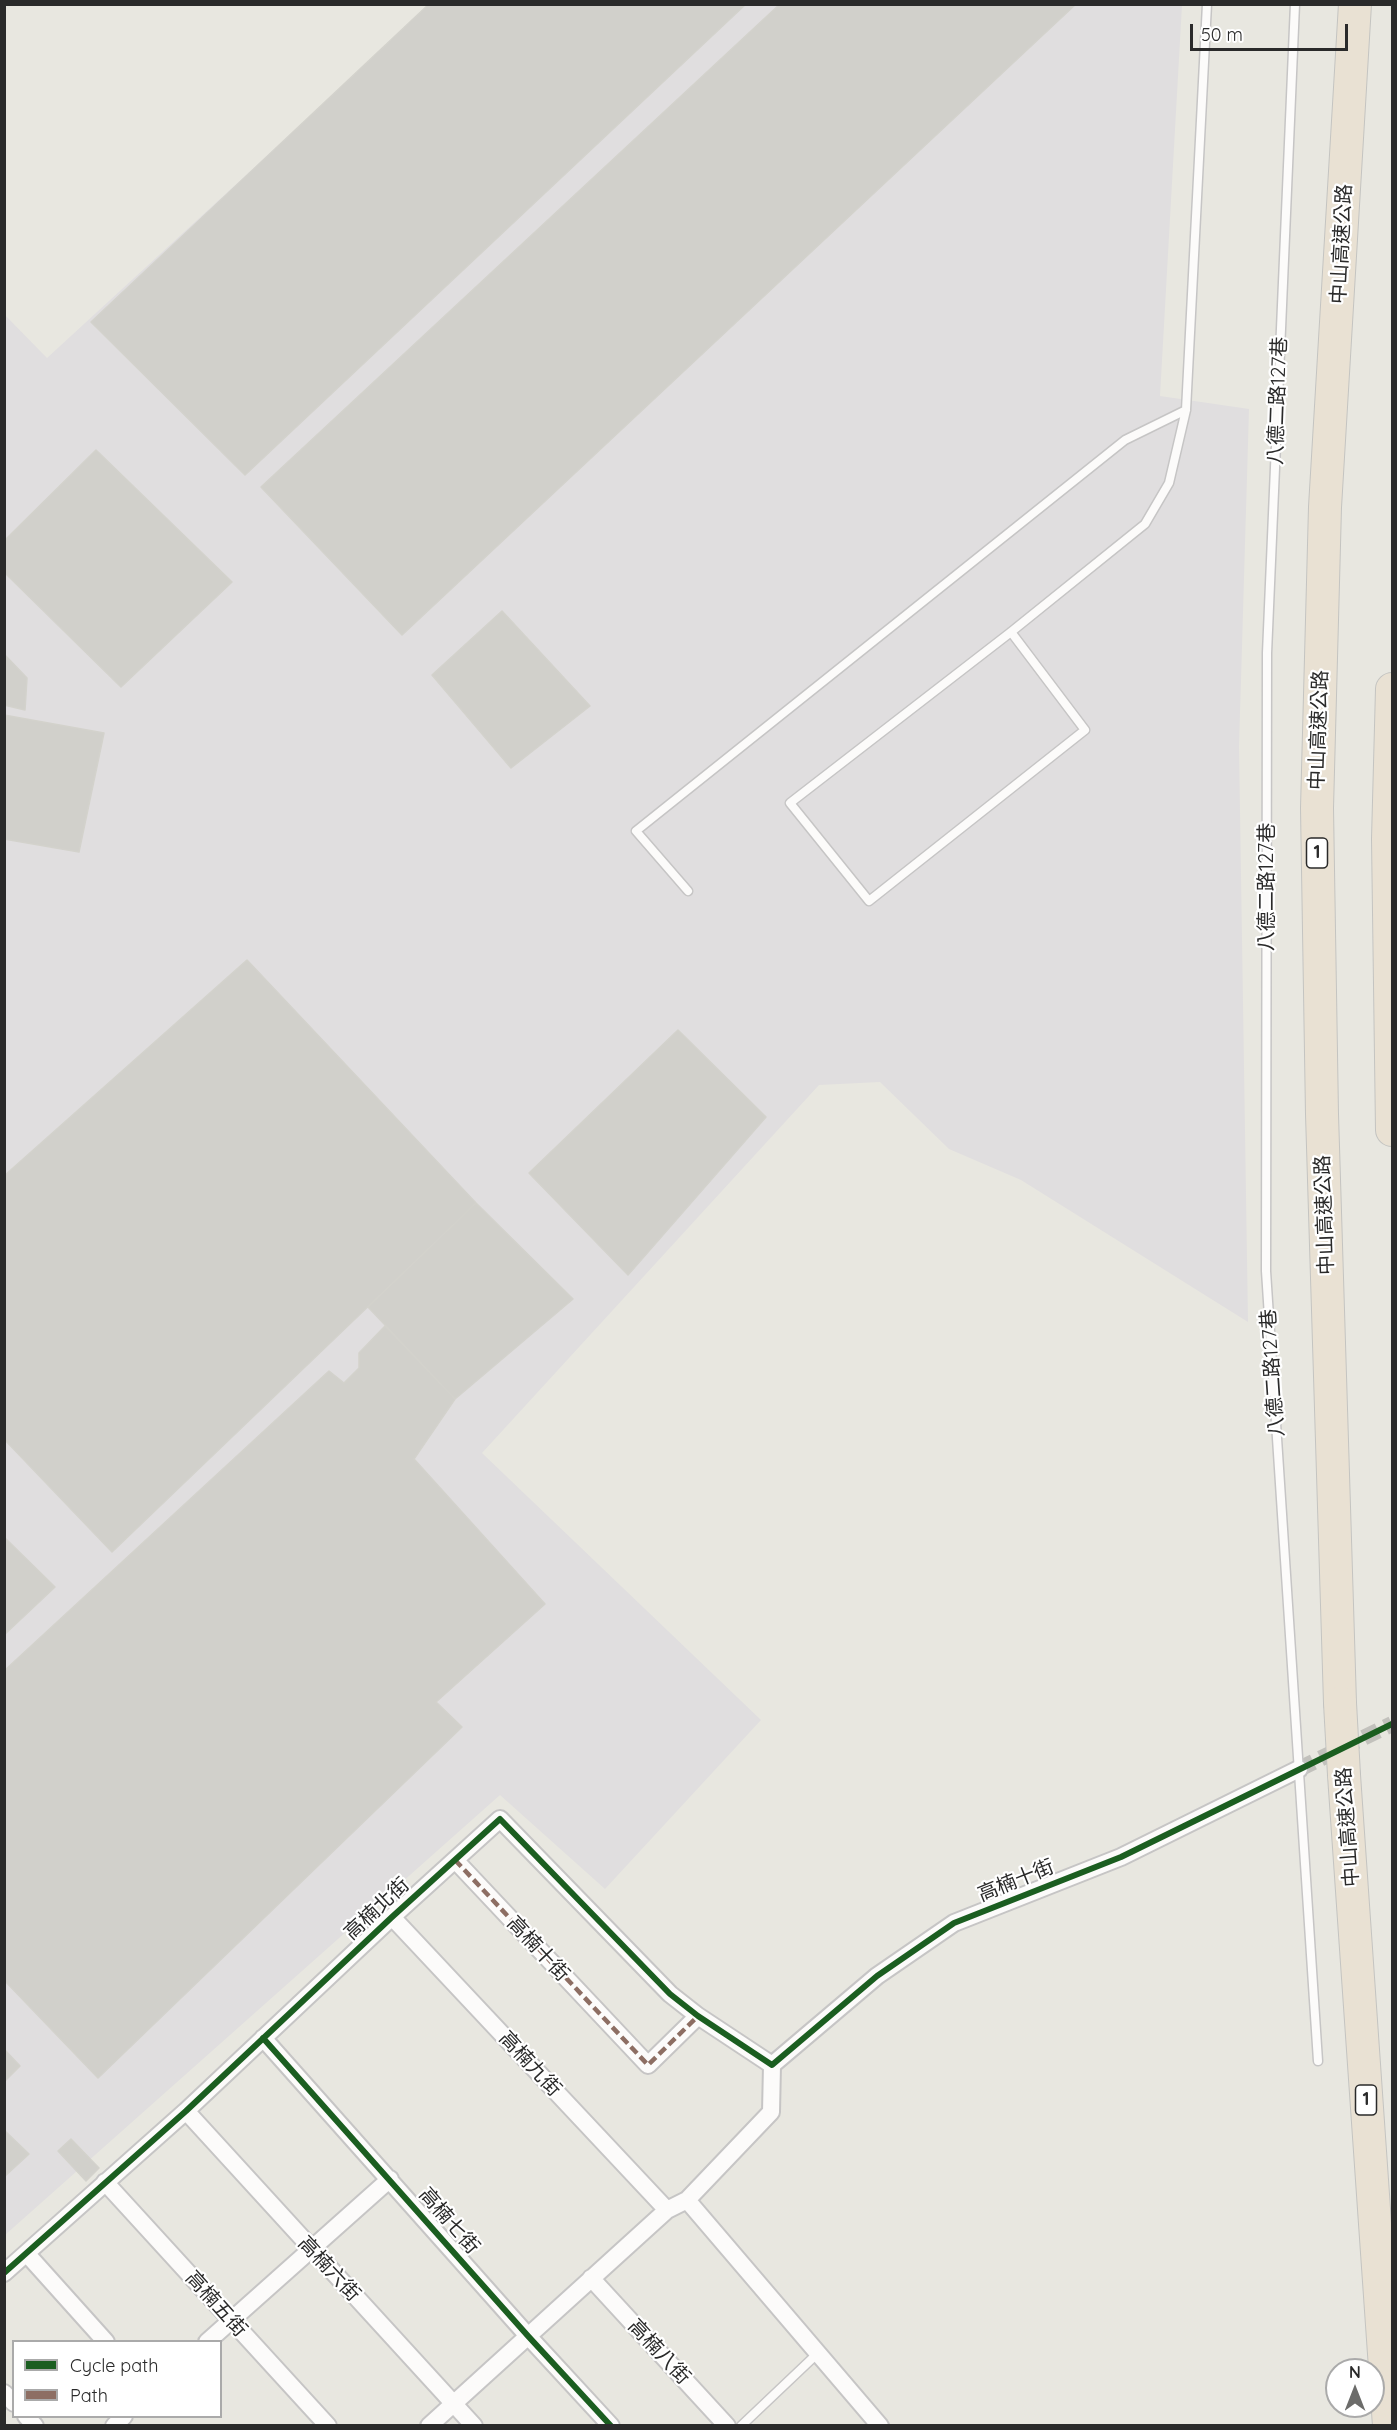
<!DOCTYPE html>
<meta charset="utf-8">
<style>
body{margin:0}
#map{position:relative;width:1397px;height:2430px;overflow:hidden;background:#e8e7e0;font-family:Quicksand,sans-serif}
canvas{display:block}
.frame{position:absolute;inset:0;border:6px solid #2a2a2a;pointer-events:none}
.legend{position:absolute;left:12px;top:2340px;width:210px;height:78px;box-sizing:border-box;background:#fff;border:2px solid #aaa;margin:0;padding:8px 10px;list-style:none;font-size:18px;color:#2a2a2a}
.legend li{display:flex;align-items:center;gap:12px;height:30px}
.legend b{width:30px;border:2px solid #aaa}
.north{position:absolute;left:1325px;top:2358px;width:60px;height:60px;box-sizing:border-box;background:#fff;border:2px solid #aaa;border-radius:50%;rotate:0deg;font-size:16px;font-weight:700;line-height:24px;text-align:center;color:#2a2a2a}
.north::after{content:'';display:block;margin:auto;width:21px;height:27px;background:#6c6c6a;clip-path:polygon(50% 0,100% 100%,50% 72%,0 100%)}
.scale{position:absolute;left:1190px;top:24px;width:158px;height:27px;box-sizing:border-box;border:3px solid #2a2a2a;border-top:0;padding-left:8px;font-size:18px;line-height:21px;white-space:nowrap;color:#2a2a2a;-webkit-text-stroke:4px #fff;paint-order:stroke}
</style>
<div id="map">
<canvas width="1397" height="2430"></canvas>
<div class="frame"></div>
<ul class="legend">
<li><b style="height:8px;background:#1b5e20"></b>Cycle path</li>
<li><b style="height:8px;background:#8d6e63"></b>Path</li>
</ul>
<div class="north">N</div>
<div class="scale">50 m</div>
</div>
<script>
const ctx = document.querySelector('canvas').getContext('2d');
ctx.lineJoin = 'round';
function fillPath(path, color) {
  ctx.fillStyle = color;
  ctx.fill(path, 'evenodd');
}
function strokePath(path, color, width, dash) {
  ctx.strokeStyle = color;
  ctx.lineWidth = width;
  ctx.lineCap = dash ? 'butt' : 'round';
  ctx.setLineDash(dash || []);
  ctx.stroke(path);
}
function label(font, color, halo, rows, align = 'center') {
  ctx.font = font + ' Quicksand,"Noto Sans TC",sans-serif';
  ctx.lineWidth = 4.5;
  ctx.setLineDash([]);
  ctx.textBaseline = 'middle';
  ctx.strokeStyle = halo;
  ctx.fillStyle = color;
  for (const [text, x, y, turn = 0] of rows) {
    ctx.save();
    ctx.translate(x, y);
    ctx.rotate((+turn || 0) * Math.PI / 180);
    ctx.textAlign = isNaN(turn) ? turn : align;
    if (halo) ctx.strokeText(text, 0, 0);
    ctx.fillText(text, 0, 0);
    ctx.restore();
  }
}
const industrial = new Path2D(`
 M431,5H1182L1160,396L1249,409L1239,747L1248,1322L1021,1180L949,1149L880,1082L819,1085L482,1453L761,1720L605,1889L500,1795L5,2235L4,314L47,358Z`);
const building = new Path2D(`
 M429,4H746L245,475L91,322Z
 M780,4H1076L402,635L261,487Z
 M96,450L232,582L121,687L4,572V541Z
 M502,611L590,706L511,768L432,675Z
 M4,654L27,678L25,710L4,705Z
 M4,715L104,733L79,852L4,839Z
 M247,960L476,1203L112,1552L4,1439V1176Z
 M678,1030L766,1117L628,1275L529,1173Z
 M476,1203L573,1299L455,1399L368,1307Z
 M385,1326L455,1399L414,1459L545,1604L436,1702L462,1727L98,2078L4,1980V1671L329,1371L344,1383L359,1368V1353Z
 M4,1537L55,1587L4,1635Z
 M4,2049L20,2066L4,2082Z
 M4,2130L29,2154L4,2177Z
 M71,2139L99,2168L86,2181L58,2151Z`);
const streetTunnel = new Path2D(`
 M1299,1769L1392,1724`);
const lane = new Path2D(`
 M1295,4L1267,653L1266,1271L1318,2061
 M1011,632L1085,730L869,901L790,803L1011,632L1145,524L1169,483L1186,410L1207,4
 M688,891L636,831L1125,440L1186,410
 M741,2426L818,2353`);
const street = new Path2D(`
 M455,1860L648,2065L698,2016
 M392,1917L667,2210
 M263,2038L528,2336L611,2426
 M772,2065L877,1976L954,1923L1121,1857L1299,1769
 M186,2111L474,2426
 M105,2182L328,2426
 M687,2200L880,2426
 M27,2254L106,2342
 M4,2273L186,2111L392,1917L500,1819L670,1994L698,2016L772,2065
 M591,2278L727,2426
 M207,2342L390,2179
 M4,2393L14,2403
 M26,2416L35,2426
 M114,2426L124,2416
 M429,2426L667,2210L687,2200L771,2112L772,2065`);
const highway = new Path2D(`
 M1392,689L1388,839L1392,1130
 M1340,1703L1322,1114L1317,808L1325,507L1355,4
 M1344,1775L1389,2426`);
const highwayBridge = new Path2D(`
 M1340,1703L1344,1775`);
const quiet = new Path2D(`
 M455,1860L648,2065L698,2016`);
const cycleway = new Path2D(`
 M263,2038L528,2336L611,2426
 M4,2273L186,2111L392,1917L500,1819L670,1994L698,2016L772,2065L877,1976L954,1923L1121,1857L1392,1724`);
const shields = [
 [1317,853,21],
 [1366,2100,21]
];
const shieldNames = [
 ["1",1317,853],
 ["1",1366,2100]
];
const streetNames = [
 ["中山高速公路",1342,244,-87],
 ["八德二路127巷",1278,401,-88],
 ["中山高速公路",1319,730,-88],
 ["八德二路127巷",1267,887,-90],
 ["中山高速公路",1325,1215,-92],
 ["八德二路127巷",1273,1373,-94],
 ["中山高速公路",1348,1827,-94],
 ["高楠十街",1016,1881,-22],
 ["高楠北街",377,1909,-43],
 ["高楠十街",538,1949,47],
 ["高楠九街",530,2064,47],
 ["高楠七街",449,2221,49],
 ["高楠六街",329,2269,47],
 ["高楠五街",216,2304,48],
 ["高楠八街",659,2352,47]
];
fillPath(industrial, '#e0dedf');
fillPath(building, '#d1d0cb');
strokePath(building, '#d3d2cc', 1.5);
strokePath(streetTunnel, '#c2c1bc', 16, [16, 8]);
strokePath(lane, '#c6c5c5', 11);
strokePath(street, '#c6c5c5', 20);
strokePath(highway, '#c4c4c1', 34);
strokePath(lane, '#fcfbfa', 8);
strokePath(street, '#fcfbfa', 16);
strokePath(highway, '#e9e1d3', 32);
strokePath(highwayBridge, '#c4c4c1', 34, []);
strokePath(highwayBridge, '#e9e1d3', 32);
strokePath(quiet, '#8d6e63', 4.5, [9, 4.5]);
strokePath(cycleway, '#1b5e20', 6);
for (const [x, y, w] of shields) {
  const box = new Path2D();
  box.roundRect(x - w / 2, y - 15, w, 30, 4.5);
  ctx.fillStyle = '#fff';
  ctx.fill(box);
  strokePath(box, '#2a2a2a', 1.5);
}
label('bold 18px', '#2a2a2a', null, shieldNames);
label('20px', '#2a2a2a', '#fff', streetNames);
</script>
